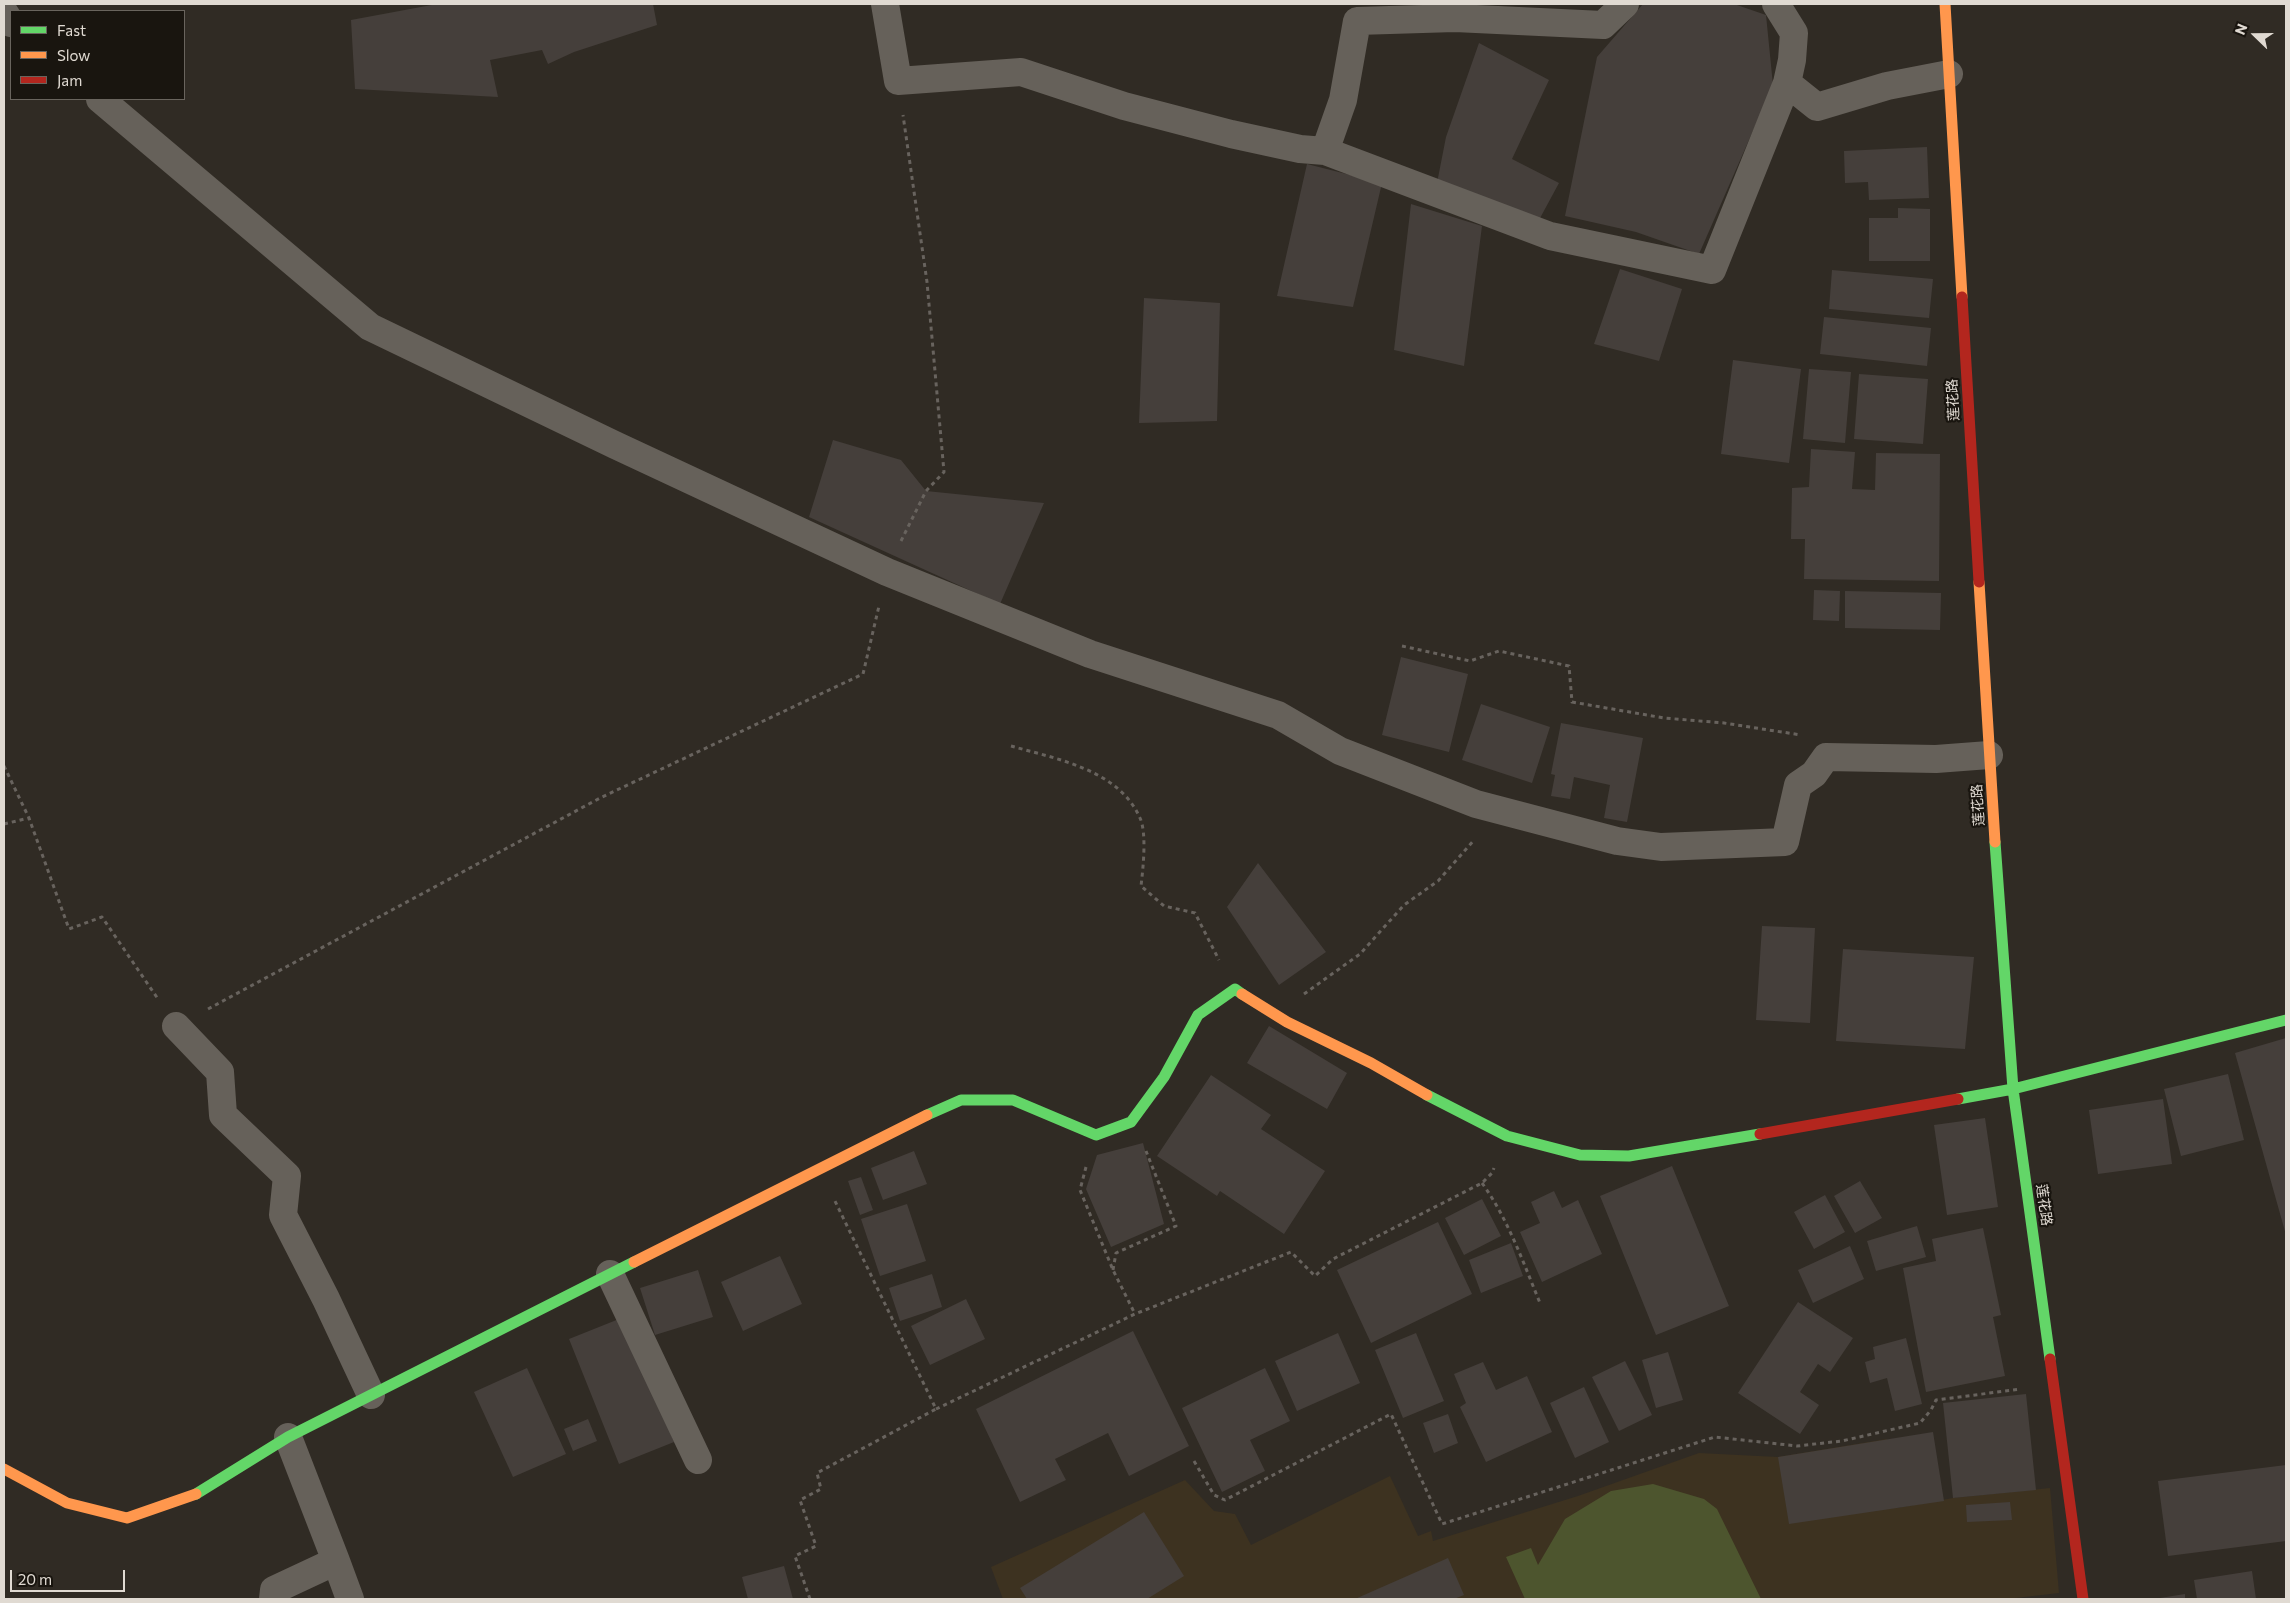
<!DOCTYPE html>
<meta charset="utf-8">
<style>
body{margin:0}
#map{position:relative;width:2290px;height:1603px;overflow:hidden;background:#302b24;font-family:Commissioner,sans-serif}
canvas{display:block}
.frame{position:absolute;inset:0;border:5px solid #e0dad2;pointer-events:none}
.legend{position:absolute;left:10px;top:10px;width:175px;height:90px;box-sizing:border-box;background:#19150f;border:1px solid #69645d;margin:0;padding:6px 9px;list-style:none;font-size:15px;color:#e0dad2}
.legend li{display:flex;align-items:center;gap:10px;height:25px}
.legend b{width:25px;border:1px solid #69645d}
.north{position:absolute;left:2230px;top:10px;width:50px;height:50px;-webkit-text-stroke:4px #19150f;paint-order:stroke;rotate:292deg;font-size:14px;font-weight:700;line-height:20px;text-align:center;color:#e0dad2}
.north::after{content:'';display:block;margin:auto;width:18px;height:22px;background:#e0dad2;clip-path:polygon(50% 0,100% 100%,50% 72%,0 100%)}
.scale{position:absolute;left:10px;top:1570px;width:115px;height:22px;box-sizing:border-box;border:2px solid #e0dad2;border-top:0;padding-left:6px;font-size:15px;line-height:18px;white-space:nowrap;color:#e0dad2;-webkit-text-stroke:4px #19150f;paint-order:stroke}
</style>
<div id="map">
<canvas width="2290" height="1603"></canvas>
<div class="frame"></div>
<ul class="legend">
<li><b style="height:6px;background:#63d668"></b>Fast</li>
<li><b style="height:6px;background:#ff974d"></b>Slow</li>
<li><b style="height:6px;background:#b3261e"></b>Jam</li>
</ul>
<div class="north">N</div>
<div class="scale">20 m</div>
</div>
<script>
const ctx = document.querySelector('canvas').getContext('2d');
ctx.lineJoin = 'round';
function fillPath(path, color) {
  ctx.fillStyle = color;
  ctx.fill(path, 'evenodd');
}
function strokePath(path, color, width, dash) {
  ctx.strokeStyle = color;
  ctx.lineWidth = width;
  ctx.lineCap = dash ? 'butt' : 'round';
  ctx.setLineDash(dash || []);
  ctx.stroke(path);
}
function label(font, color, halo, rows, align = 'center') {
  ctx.font = font + ' Commissioner,"Noto Sans SC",sans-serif';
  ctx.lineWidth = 4.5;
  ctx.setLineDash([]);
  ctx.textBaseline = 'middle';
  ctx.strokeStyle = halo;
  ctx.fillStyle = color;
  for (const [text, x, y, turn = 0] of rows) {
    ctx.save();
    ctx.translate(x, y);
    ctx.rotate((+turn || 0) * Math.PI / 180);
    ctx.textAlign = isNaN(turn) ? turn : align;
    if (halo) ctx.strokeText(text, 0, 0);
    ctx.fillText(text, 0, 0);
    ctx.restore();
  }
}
const built = new Path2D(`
 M1887,1439L1897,1508L1953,1498L2050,1488L2059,1593L2007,1599H1003L991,1567L1185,1480L1214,1511L1235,1514L1251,1545L1390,1476L1418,1536L1431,1531L1433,1541L1578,1496L1699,1453L1778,1457Z`);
const green = new Path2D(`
 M1653,1484L1704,1499L1717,1509L1761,1599H1525L1506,1557L1531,1548L1538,1565L1565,1519L1611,1491Z`);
const building = new Path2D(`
 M437,4H653L657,25L574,52L548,64L542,50L490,60L498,97L355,89L351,20Z
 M1643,4H1734L1766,15L1773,85L1699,254L1636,232L1565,216L1597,57Z
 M1479,43L1549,80L1512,159L1559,183L1539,220L1437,183L1446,137Z
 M1927,147L1929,198L1869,200L1868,182L1845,183L1844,151Z
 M1307,164L1382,183L1353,307L1277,296Z
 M1411,204L1482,226L1464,366L1394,350Z
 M1898,208L1930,209V261H1869V218H1898Z
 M1620,269L1682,289L1659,361L1594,344Z
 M1832,270L1933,279L1929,318L1829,309Z
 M1144,298L1220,303L1217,421L1139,423Z
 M1824,317L1931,328L1927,366L1820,354Z
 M1733,360L1801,369L1789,463L1721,454Z
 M1809,369L1851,372L1845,443L1803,439Z
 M1859,374L1928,379L1923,444L1854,439Z
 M833,440L901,460L926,491L1044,503L1000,604L809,517Z
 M1811,449L1855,452L1852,489L1875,490L1876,453L1940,454L1939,581L1804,579L1805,539H1791L1792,488L1809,487Z
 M1814,590L1840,591L1839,621L1813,620Z
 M1845,591L1941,593L1940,630L1845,628Z
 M1401,657L1468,674L1449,752L1382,735Z
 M1481,704L1550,727L1532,783L1462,760Z
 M1561,723L1643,738L1627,822L1604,818L1610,785L1574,777L1570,799L1551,796L1555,775L1551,774Z
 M1258,863L1326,952L1279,985L1227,907Z
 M1762,926L1815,928L1810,1023L1756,1020Z
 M1843,949L1974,957L1965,1049L1836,1041Z
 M1269,1026L1347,1073L1327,1109L1247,1063Z
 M2286,1038V1235L2235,1053Z
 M2228,1074L2244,1140L2181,1156L2164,1089Z
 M1211,1075L1271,1115L1261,1129L1325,1171L1284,1234L1220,1191L1217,1196L1157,1156Z
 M2163,1099L2172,1164L2098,1174L2089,1110Z
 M1985,1118L1998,1207L1947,1215L1934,1125Z
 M1143,1143L1164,1224L1111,1247L1086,1189L1097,1155Z
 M914,1151L927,1184L883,1200L871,1168Z
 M1672,1166L1729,1306L1656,1335L1600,1196Z
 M861,1177L873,1210L860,1215L848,1181Z
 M1860,1181L1882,1218L1855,1233L1834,1196Z
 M1554,1191L1562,1208L1578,1200L1602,1254L1542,1282L1520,1232L1540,1223L1531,1202Z
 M1825,1195L1845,1232L1814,1249L1794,1212Z
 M1482,1199L1501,1236L1464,1255L1445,1218Z
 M907,1204L926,1261L880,1276L861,1219Z
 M1438,1222L1472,1294L1371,1343L1337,1270Z
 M1917,1226L1926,1257L1876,1271L1867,1241Z
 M1983,1228L2001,1315L1993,1317L2005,1376L1926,1392L1903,1268L1936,1261L1932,1239Z
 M1511,1243L1523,1276L1481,1293L1469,1260Z
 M1850,1246L1864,1279L1813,1303L1798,1270Z
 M780,1256L802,1304L743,1331L721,1282Z
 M698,1270L713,1317L655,1335L640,1288Z
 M932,1274L942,1307L900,1321L889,1288Z
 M966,1299L985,1339L930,1365L911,1326Z
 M1798,1302L1853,1338L1830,1372L1818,1364L1800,1392L1819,1405L1800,1434L1738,1393Z
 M624,1317L674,1442L619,1464L569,1339Z
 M1133,1331L1189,1446L1129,1476L1108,1433L1055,1459L1066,1480L1020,1502L976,1409Z
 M1338,1333L1360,1383L1297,1411L1275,1361Z
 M1416,1333L1444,1401L1403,1418L1375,1350Z
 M1906,1338L1922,1404L1895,1411L1887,1378L1870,1383L1865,1362L1875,1359L1873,1347Z
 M1668,1352L1683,1400L1656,1408L1642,1360Z
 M1625,1361L1652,1415L1619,1431L1592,1377Z
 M1483,1362L1496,1390L1527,1376L1552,1432L1486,1462L1460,1407L1466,1403L1454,1374Z
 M527,1368L566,1454L513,1477L474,1392Z
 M1265,1368L1290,1421L1250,1440L1265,1471L1222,1492L1182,1408Z
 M1584,1387L1609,1442L1575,1458L1550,1403Z
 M2026,1394L2036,1490L1953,1498L1943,1403Z
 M1448,1414L1458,1443L1434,1453L1423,1423Z
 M588,1419L597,1441L573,1451L564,1429Z
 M1933,1432L1944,1501L1789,1524L1778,1457Z
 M2286,1465V1541L2168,1556L2158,1481Z
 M2010,1502L2012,1520L1967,1522L1966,1505Z
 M1144,1512L1184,1576L1147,1599H1027L1020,1588Z
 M1448,1558L1464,1595L1454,1599H1355Z
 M784,1566L793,1599H748L742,1577Z
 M2252,1571L2256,1599H2197L2194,1580Z
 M2185,1594V1599H2161L2160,1598Z`);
const path = new Path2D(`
 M901,541L926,491L944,472L927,282L903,115
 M1402,646L1470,661L1499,651L1569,666L1572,702L1664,718L1724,723L1801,735
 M1011,746C1057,759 1119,770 1140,818C1147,833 1143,869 1141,886L1164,906L1195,913L1219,960
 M4,766L29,818L69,929L102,917L158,999
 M4,824L29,818
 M1304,994L1360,954L1404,905L1438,881L1474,840
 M208,1009L600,798L863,674L879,606
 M1086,1167L1080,1190L1113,1270L1135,1314
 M1482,1183C1508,1219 1523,1262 1540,1303
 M1113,1270L1116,1253L1176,1226L1146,1151
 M936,1409L1135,1314L1291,1252L1315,1276L1333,1259L1482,1183L1492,1173L1494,1168
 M1194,1461L1214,1495L1225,1500L1391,1414L1442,1524L1715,1437L1797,1446L1842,1441L1920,1423L1931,1410L1936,1400L2021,1389
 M810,1599L795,1556L816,1546L800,1500L821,1489L817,1473L936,1409L834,1199`);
const street = new Path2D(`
 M885,4L898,81L1021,72L1124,106L1231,134L1300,149L1325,151L1550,236L1712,270L1787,83L1817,107L1887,86L1949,74
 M1776,4L1794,33L1792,60L1787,83
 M4,12L11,23
 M1455,18L1603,25L1625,4
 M100,99L370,327L615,445L887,572L1090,654L1278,715L1340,751L1476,804L1617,841L1661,847L1785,842L1798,785L1814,774L1826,757L1936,759L1989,755
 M1325,151L1343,100L1357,21L1455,18L1453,4
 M176,1026L220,1072L223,1115L287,1176L283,1215L326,1299L371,1395
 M610,1274L698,1460
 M336,1561L350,1599
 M273,1599L274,1590L336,1561L288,1437`);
const fast = new Path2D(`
 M1995,842L2013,1089L2050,1359
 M1427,1095L1507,1136L1580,1155L1629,1156L1760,1134
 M1958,1099L2013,1089L2286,1020
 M927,1115L961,1100H1013L1096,1135L1131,1122L1164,1077L1198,1015L1235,989L1242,994
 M196,1494L288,1437L634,1262`);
const slow = new Path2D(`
 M1945,4L1962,297
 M1979,582L1995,842
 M1242,994L1287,1022L1371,1063L1427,1095
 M634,1262L927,1115
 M4,1469L67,1503L127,1518L196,1494`);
const jam = new Path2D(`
 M1962,297L1979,582
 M1760,1134L1958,1099
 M2050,1359L2083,1599`);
const streetNames = [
 ["莲花路",1953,400,-93],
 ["莲花路",1978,805,-94],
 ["莲花路",2044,1205,82]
];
fillPath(built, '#3d3220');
fillPath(green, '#4d552e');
fillPath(building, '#453f3b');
strokePath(path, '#68635e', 3, [4, 4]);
strokePath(street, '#66615a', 28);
strokePath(fast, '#63d668', 11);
strokePath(slow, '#ff974d', 11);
strokePath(jam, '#b3261e', 11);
label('14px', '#e0dad2', '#19150f', streetNames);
</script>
